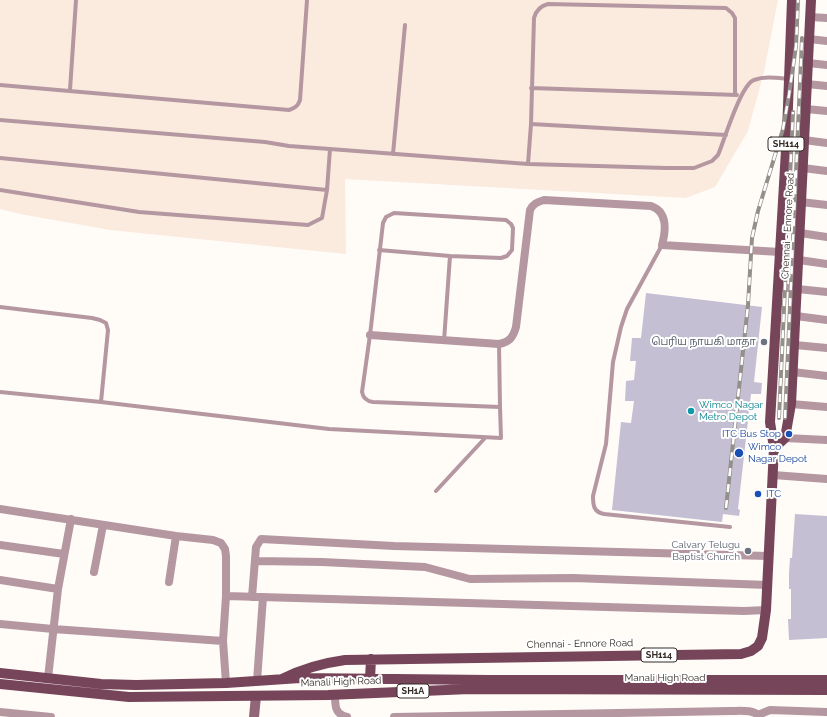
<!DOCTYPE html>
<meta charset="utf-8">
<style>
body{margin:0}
canvas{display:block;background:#fffbf7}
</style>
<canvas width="827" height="717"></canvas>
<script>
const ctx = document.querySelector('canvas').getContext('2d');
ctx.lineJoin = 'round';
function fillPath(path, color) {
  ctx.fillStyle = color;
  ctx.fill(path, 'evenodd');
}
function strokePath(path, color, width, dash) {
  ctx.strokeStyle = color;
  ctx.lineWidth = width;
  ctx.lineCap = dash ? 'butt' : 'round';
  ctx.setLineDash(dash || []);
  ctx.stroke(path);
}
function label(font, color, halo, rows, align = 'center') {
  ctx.font = font + ' Raleway,"Noto Sans Tamil",sans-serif';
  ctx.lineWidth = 4;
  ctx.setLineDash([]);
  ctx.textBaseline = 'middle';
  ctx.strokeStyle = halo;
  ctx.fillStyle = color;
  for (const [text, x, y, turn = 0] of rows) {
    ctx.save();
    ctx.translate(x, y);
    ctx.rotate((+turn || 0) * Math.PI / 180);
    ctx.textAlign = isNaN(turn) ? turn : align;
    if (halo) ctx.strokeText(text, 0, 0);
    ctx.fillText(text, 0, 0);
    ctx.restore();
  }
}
const built = new Path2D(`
 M0,0H778L764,72L748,131L715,187L686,198L345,179L346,254L110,230L20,214L0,209Z`);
const building = new Path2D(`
 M646,293L762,307L754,382L762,383L761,394H751L738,509L740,510L739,516L723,514L722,522L612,510L621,422L631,423L634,401H625L626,381L634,380L636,361H630L632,338H641Z
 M795,514L827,516V638L789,640L788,619H791V589H789V573L790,558H792Z`);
const lane = new Path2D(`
 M0,85L289,110C295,108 298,106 300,100L307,0
 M531,88L737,95
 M70,90L76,0
 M0,120L265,142L289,146L330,149L528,164L666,168H694L712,161L718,155C724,141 741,84 754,80C765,76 777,78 789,79
 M531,124L726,135
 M393,154L405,25
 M0,158L327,190
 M528,164L531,124L534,18C536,10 540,6 548,4L726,8L732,13L735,18V95
 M0,190L139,212L308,225L322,218L327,190L330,149
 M662,245L627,309L621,327L613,362L606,444L593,496C593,506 594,512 604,514L730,527
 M379,250L450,256L444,341
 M450,256L501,258L507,256L512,250L513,228L511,224L506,220L394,213L386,217L383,223L370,335L362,392C363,398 366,401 373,402L500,407L499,344
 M0,307L92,318L100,320L106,323L108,330L101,402
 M0,392L101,402L329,429L501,438L500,407
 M436,491L485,438`);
const street = new Path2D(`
 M810,17L827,18
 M809,39L827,41
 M808,63L827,65
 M807,84L827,86
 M806,109L827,111
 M804,140L827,143
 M803,168L827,171
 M801,202L827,205
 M800,233L827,237
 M799,260L827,264
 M778,287L827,292
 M796,316L827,320
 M370,335L499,344C509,342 513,338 516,327L530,210C533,204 537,202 544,200L651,206C668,212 666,230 662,245L780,252
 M795,345L827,348
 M793,372L827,376
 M791,404L827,407
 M785,438L827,440
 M773,475L827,479
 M0,509L176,536L213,540L221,543L225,549L226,556V596L223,641L226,683
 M0,545L64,554
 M256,561L322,562L425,567L470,579L573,578L768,585
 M94,572L103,525
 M0,580L58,589
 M169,582L176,536
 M226,596L744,611L766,610
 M252,597L256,547L261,539L394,546L768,556
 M0,624L53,629L223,641
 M48,678L58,589L71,519
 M257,681L263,597
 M335,695C335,706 335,714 347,717
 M0,712L51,717
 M758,715L770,710L827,712
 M394,717L731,711C740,711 754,709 760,717`);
const secondary = new Path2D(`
 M254,717L256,696`);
const primary = new Path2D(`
 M774,448L770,422L787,133L792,0
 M0,673L101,684L136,685L226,683L300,678L489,680H827
 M282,679C302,669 323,663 345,660L741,654L751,651L758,646L762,638L766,610L774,448L785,438L791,404L811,0
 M370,679L371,659
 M0,684L129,697L328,695L470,689L827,690`);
const rail = new Path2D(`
 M779,418L793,112
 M785,418L802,38
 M726,508L748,305L752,238L758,211L783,129L789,95L796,46L798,0`);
const markers = [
 [764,342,4,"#6b7280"],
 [691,411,4,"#0f9aa8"],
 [789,434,4,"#1a4fb4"],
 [739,453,5,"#1a4fb4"],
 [758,494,4,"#1a4fb4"],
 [748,551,4,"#6b7280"]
];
const shields = [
 [786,144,36],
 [659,655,36],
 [413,691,32]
];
const shieldNames = [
 ["SH114",786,144],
 ["SH114",659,655],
 ["SH1A",413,691]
];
const streetNames = [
 ["Chennai - Ennore Road",788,226,-87],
 ["Chennai - Ennore Road",580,644,-1],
 ["Manali High Road",665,678],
 ["Manali High Road",341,682,-2]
];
const worshipNames = [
 ["பெரிய நாயகி மாதா",756,342],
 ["Calvary Telugu",740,545],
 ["Baptist Church",740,557]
];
const cultureNames = [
 ["Wimco Nagar",699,405],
 ["Metro Depot",699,417]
];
const transitNames = [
 ["ITC Bus Stop",781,434,"right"],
 ["Wimco",748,447],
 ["Nagar Depot",748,459],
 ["ITC",766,494]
];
fillPath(built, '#fbebdf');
fillPath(building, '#c5bfd4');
strokePath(lane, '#b597a2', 4);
strokePath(street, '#b597a2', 8);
strokePath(secondary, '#916778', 10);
strokePath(primary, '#77455a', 10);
strokePath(rail, '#958f8a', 4);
strokePath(rail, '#fff', 2.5, [8]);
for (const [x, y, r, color] of markers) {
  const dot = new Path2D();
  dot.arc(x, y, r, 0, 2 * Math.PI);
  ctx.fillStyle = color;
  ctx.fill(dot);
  strokePath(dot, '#fff', 1.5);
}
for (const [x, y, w] of shields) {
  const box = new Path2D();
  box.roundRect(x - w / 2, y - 7, w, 14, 3);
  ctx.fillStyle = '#fff';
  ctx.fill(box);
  strokePath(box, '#332c26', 1);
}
label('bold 9px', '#332c26', null, shieldNames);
label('10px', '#332c26', '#fff', streetNames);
label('10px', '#5b616d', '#fff', worshipNames, 'right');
label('10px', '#0d838f', '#fff', cultureNames, 'left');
label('10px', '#164399', '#fff', transitNames, 'left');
</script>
